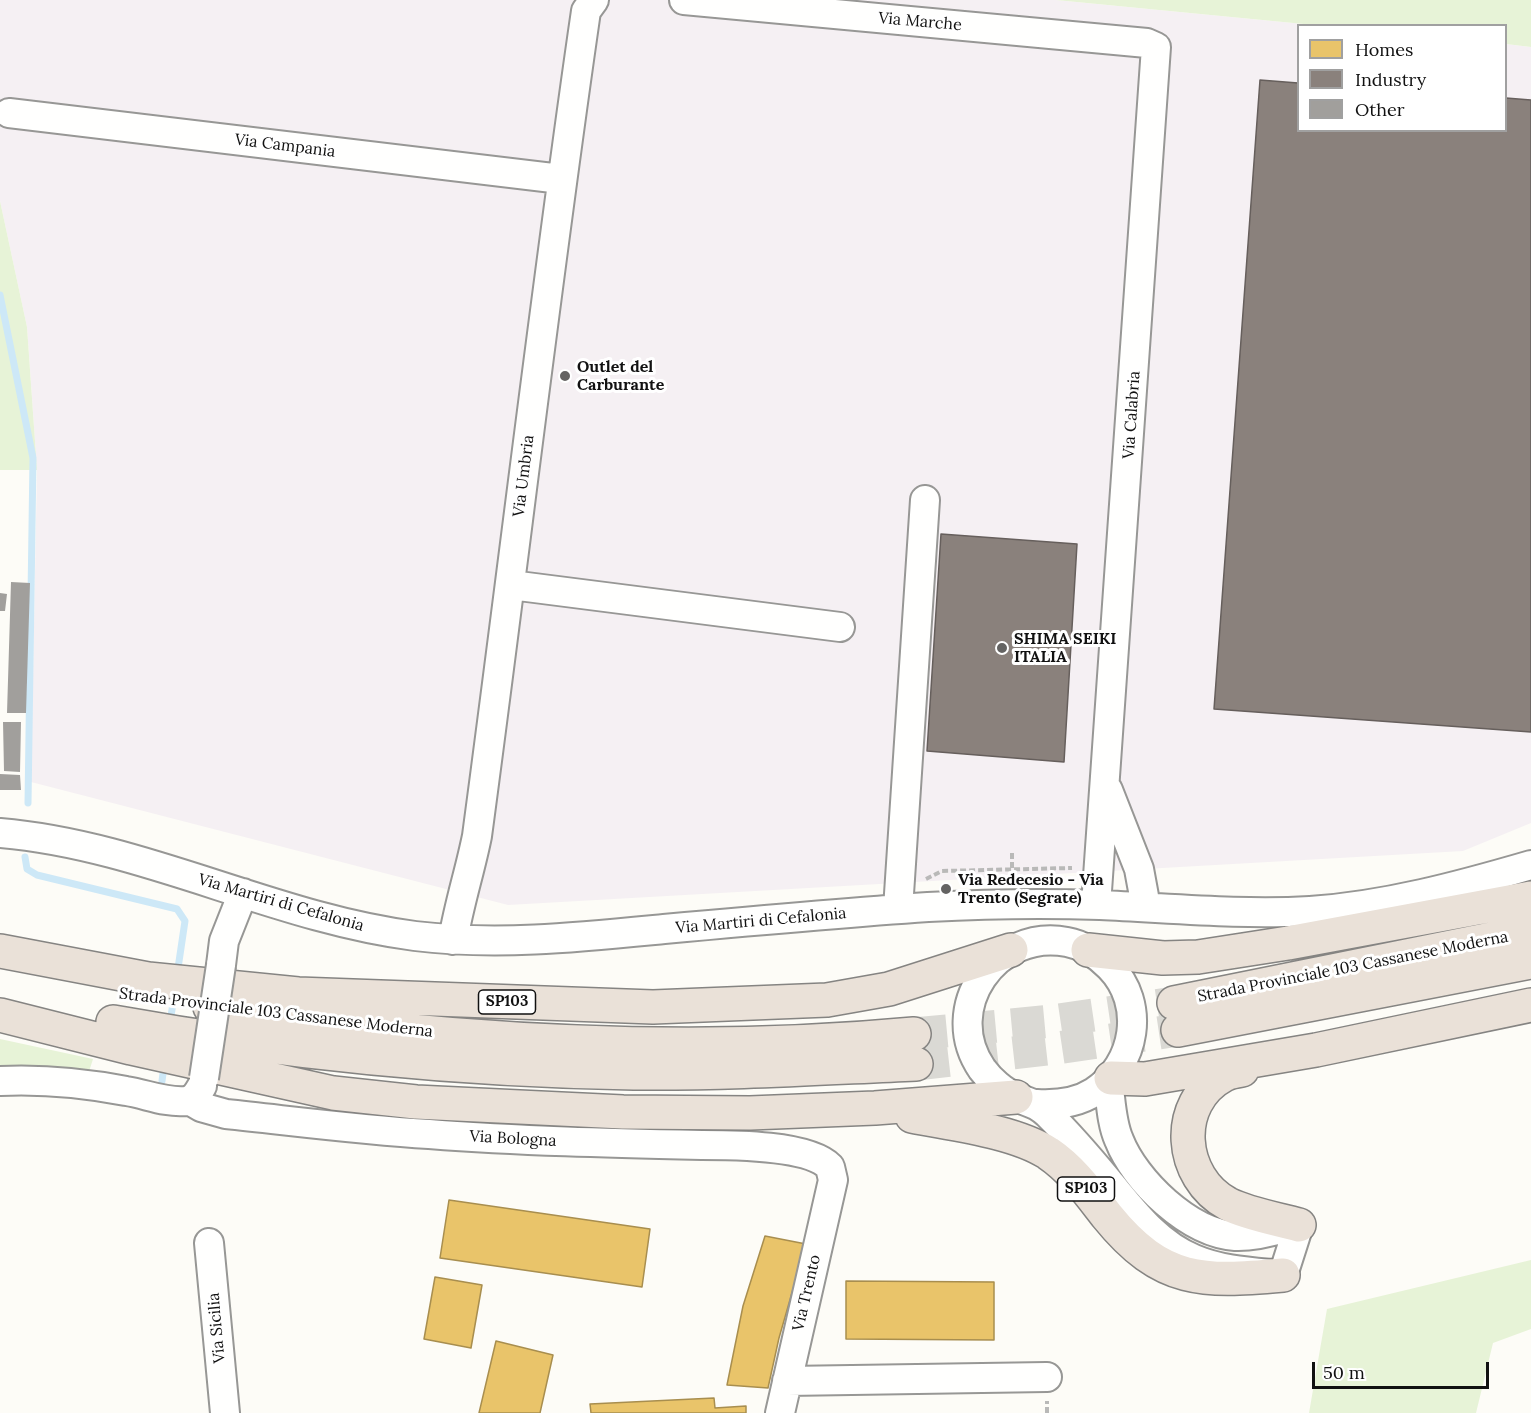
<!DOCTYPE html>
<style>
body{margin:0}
#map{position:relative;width:1531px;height:1413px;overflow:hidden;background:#fdfcf7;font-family:Lora,serif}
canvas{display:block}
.legend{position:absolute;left:1297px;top:24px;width:210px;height:108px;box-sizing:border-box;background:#fff;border:2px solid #a0a0a0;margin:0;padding:8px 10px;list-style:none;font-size:18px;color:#111}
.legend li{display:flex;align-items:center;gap:12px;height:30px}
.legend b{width:30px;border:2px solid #a0a0a0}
.scale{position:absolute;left:1312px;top:1362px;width:177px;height:27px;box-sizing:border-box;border:3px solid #111;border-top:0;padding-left:8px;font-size:18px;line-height:21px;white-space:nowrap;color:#111;-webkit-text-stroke:4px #fff;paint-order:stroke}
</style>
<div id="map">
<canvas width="1531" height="1413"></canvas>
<ul class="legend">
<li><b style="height:16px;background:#e9c46a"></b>Homes</li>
<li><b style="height:16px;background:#8a817c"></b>Industry</li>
<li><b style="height:16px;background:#a19f9c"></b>Other</li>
</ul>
<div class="scale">50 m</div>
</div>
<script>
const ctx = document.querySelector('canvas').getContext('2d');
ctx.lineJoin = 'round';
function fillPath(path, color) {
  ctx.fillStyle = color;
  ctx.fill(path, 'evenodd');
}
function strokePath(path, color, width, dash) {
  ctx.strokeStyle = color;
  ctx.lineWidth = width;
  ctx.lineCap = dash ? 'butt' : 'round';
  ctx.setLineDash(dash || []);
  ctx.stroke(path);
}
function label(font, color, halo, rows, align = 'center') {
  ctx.font = font + ' Lora,serif';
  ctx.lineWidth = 6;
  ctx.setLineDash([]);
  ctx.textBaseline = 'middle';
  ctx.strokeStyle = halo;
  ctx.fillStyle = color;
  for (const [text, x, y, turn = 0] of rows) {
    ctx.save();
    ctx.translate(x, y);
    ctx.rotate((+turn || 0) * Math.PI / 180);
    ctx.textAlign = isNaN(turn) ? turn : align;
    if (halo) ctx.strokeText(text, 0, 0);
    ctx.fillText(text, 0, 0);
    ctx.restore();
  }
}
const industrial = new Path2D(`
 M0,0H1056L1314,25L1298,26V130H1506V44L1531,47V823L1463,851L508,905L31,782L37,470L27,327L0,201Z`);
const green = new Path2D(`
 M1056,0H1531V47L1506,44V26L1314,25Z
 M0,201L27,327L37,470H0Z
 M0,1039L93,1059L85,1084L0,1081Z
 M1531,1260V1329L1493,1343L1476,1413H1309L1327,1309Z`);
const homes = new Path2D(`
 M449,1200L650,1229L642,1287L440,1258Z
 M765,1236L806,1244L779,1338L768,1388L727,1385L743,1306Z
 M435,1277L482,1285L471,1348L424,1339Z
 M846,1281L994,1282V1340L846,1339Z
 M496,1341L553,1355L540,1413H479Z
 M714,1398L715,1408L746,1406V1413H591L590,1404Z`);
const industry = new Path2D(`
 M1260,80L1298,83V130H1506V98L1531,100V732L1214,709Z
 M941,534L1077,544L1064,762L927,751Z`);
const stream = new Path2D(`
 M0,295L33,458L28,803
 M25,857L27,869L37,875L177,909L185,921L177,975
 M170,1022L175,991
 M162,1081L164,1066`);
const building = new Path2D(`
 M11,582L30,583L26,713H7Z
 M0,593L7,594L5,611H0Z
 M3,722H21L20,772L4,771Z
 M0,774L20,775L21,790H0Z`);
const highwayTunnel = new Path2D(`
 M914,1034L1053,1021L1174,1003
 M916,1064L1057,1048L1178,1030`);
const path = new Path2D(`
 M1012,853V869
 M926,879L942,871L1072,868
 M1047,1413V1401`);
const minor = new Path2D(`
 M684,0L1147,43L1156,47L1096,905
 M9,113L561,179
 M511,585L840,627
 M1108,790L1139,869L1146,907
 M0,833C143,845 274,918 415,936C498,946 582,937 664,929C752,921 840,913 928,907C985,904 1043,903 1100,905C1170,908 1240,915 1310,911C1385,906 1459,886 1531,865
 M898,909L925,500
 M453,940C459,904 470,871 477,836C514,561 546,285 586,11L594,0
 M221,965L224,941L243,893
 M0,1081C43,1079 84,1083 126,1091C146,1094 165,1103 186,1101C194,1100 198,1093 202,1086
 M1108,1081C1111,1100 1111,1122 1119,1140C1135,1181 1189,1233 1235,1236C1256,1237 1279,1229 1299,1225
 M189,1100L201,1107L226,1114C293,1121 361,1130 429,1134C520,1141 611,1143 702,1145C733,1145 809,1145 830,1167L833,1180L780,1413
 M1037,1104C1056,1105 1077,1103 1094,1092C1136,1064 1146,1004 1110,967C1098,955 1084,945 1067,942C996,928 940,1008 982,1069C990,1080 1003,1092 1016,1097C1031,1104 1035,1102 1048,1114C1069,1135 1089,1158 1108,1181C1133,1211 1157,1244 1194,1259C1222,1271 1253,1272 1283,1275L1299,1225
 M209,1243L225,1413
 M787,1381L1047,1377`);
const highway = new Path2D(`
 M1088,950L1163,958L1198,957L1288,943L1531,898
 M0,951L148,979L298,994L653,1007L827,1000L889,989L1011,950
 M1174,1003L1531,931
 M210,1007C443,1041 679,1056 914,1034
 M0,1015L131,1048L333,1093L416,1102L623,1112L750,1113L875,1108L1016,1097
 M113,1022C285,1053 459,1070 634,1073C728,1074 822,1068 916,1064
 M1178,1030L1531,962
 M1242,1070C1236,1071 1229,1072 1224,1075C1172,1103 1179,1178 1228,1204C1248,1214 1277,1219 1299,1225
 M1111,1078L1145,1079L1316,1050L1531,1005
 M912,1116C952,1124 1014,1131 1048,1153C1073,1170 1089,1193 1107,1216C1162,1284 1203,1282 1283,1275`);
const minorBridge = new Path2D(`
 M204,1078L221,965`);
const markers = [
 [565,376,6,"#646362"],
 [1002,648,6,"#646362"],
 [946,889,6,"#646362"]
];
const shields = [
 [507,1002,57],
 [1086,1189,57]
];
const shieldNames = [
 ["SP103",507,1002],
 ["SP103",1086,1189]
];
const streetNames = [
 ["Via Marche",920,22,5],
 ["Via Campania",285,146,7],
 ["Via Calabria",1132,415,-86],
 ["Via Umbria",524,476,-83],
 ["Via Martiri di Cefalonia",281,903,16],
 ["Via Martiri di Cefalonia",761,921,-5],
 ["Strada Provinciale 103 Cassanese Moderna",1353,967,-11],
 ["Strada Provinciale 103 Cassanese Moderna",276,1013,7],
 ["Via Bologna",513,1139,3],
 ["Via Trento",807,1293,-77],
 ["Via Sicilia",217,1328,-95]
];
const poiNames = [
 ["Outlet del",577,367],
 ["Carburante",577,385],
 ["SHIMA SEIKI",1014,639],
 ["ITALIA",1014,657],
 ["Via Redecesio - Via",958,880],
 ["Trento (Segrate)",958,898]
];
fillPath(industrial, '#f5f0f3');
fillPath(green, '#e7f3d7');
fillPath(homes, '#e9c46a');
strokePath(homes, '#a88e4f', 1.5);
fillPath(industry, '#8a817c');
strokePath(industry, '#665f5c', 1.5);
strokePath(stream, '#cde8f7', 7);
fillPath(building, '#a19f9c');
strokePath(highwayTunnel, '#dad9d4', 33, [33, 16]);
strokePath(minor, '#979795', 32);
strokePath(highway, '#858482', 36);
strokePath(path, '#b9b9b8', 4, [6, 3]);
strokePath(minor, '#fffffe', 28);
strokePath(highway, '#eae1d8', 33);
strokePath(minorBridge, '#979795', 32, []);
strokePath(minorBridge, '#fffffe', 28);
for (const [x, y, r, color] of markers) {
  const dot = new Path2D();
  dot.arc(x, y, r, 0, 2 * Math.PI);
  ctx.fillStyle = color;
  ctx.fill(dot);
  strokePath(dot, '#fff', 2);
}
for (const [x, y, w] of shields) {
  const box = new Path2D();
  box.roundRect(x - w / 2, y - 12, w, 24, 4.5);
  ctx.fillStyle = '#fff';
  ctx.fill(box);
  strokePath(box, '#111', 1.5);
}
label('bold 15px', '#111', null, shieldNames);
label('16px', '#111', '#fff', streetNames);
label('bold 16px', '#111', '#fff', poiNames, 'left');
</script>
